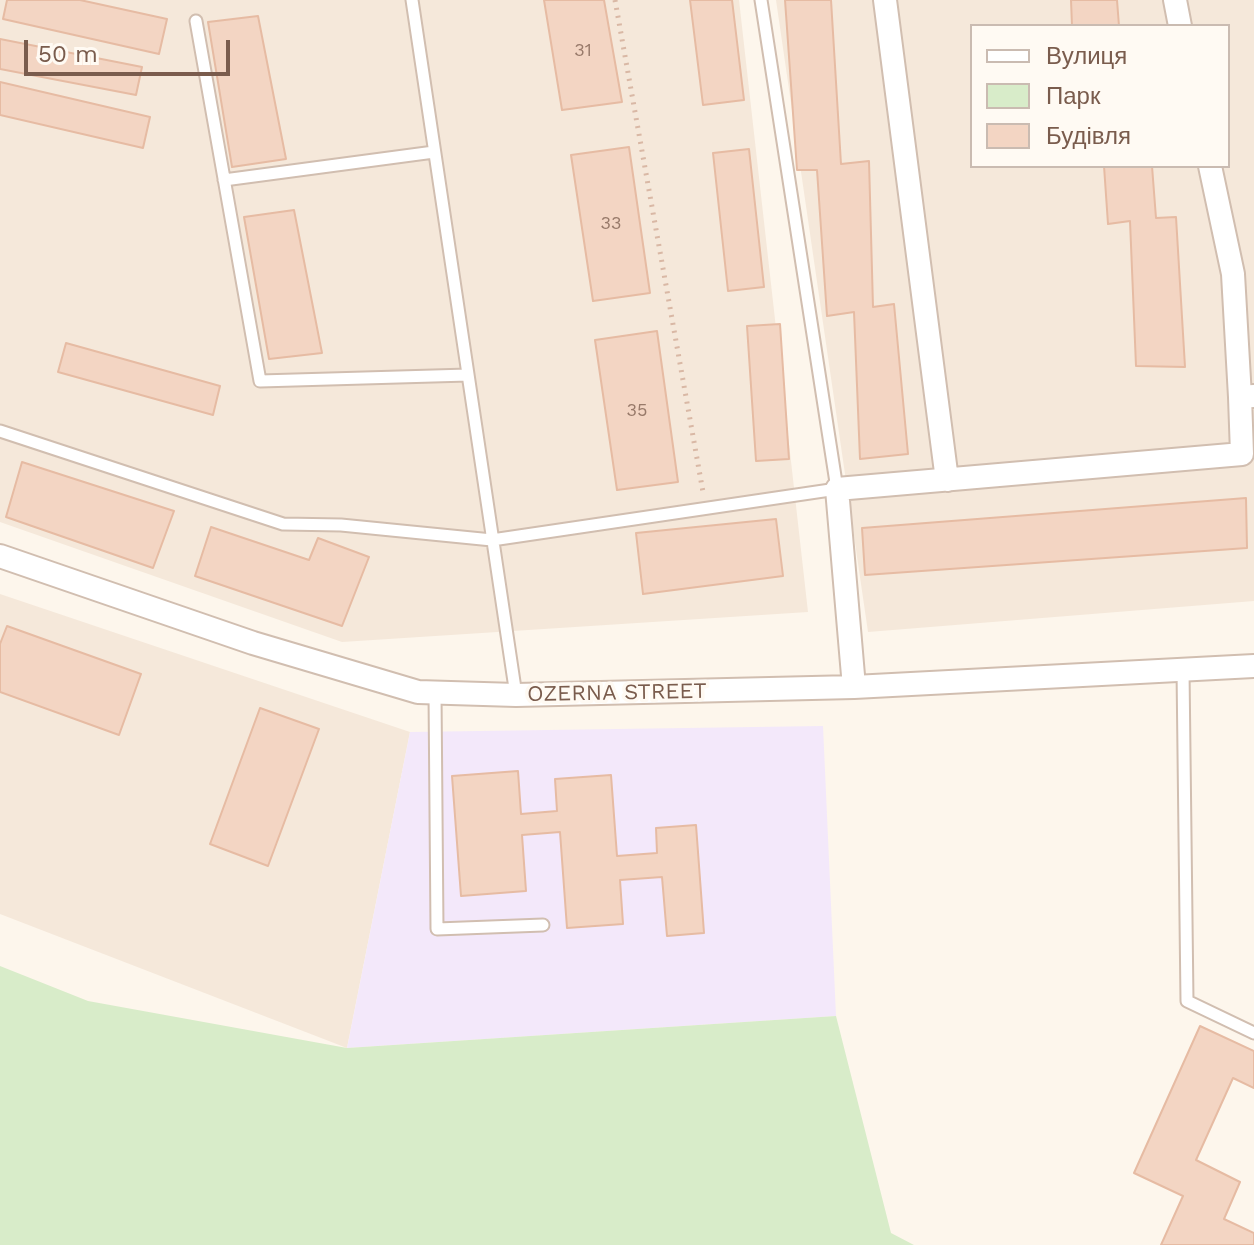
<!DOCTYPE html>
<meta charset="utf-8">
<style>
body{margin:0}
#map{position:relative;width:1254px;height:1245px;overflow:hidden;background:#fdf6ec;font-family:"Work Sans",sans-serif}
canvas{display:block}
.legend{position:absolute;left:970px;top:24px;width:260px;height:144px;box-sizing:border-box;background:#fffaf3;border:2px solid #cabbb1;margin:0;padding:10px 14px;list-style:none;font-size:24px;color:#7a5c4d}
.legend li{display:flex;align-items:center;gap:16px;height:40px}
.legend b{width:40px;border:2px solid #cabbb1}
.scale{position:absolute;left:24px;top:40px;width:206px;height:36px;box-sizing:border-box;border:4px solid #7a5c4d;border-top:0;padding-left:10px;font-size:24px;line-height:28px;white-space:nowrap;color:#7a5c4d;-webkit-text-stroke:6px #fffaf3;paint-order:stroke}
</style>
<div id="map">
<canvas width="1254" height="1245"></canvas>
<ul class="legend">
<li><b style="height:10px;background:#fff"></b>Вулиця</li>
<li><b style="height:22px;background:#d8ecc9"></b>Парк</li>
<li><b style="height:22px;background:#f3d5c3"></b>Будівля</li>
</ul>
<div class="scale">50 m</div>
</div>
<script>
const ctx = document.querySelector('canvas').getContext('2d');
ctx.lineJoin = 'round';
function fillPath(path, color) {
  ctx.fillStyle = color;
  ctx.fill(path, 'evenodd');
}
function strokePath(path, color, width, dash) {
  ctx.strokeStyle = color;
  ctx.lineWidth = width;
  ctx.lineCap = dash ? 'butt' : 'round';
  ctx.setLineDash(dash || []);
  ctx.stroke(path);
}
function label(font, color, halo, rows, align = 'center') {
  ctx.font = font + ' "Work Sans",sans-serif';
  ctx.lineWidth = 7;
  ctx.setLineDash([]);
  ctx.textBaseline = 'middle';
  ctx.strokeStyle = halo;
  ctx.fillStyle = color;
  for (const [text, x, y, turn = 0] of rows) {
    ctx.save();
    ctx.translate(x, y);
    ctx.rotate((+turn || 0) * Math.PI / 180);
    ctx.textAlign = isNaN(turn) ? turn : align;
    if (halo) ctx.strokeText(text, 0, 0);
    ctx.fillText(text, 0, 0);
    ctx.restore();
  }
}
const residential = new Path2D(`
 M0,0H739L808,612L342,642L0,522Z
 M776,0H1254V601L868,632ZM972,26H1228V166H972Z
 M0,594L410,732L347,1048L0,914Z`);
const education = new Path2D(`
 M823,726L836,1016L347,1048L410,732Z`);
const green = new Path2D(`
 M0,966L88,1001L347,1048L836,1016L891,1233L914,1245H0Z`);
const building = new Path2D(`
 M7,0H80L167,19L159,54L3,19Z
 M544,0H604L622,102L562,110Z
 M690,0H732L744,100L703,105Z
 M785,0H831L841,164L869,161L873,307L894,304L908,454L860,459L854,312L827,316L817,170H797Z
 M1071,0H1117L1119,26H1072Z
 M258,16L286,159L232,167L208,22Z
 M0,39L142,67L136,95L0,69Z
 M0,82L150,117L143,148L0,115Z
 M629,147L650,293L593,301L571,155Z
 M749,149L764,287L728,291L713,153Z
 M1104,166H1152L1156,218L1176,217L1185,367L1136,366L1130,221L1108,224Z
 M294,210L322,353L269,359L244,217Z
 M780,324L789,459L756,461L747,326Z
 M657,331L678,482L617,490L595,340Z
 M66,343L220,386L213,415L58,372Z
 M22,462L174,511L153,568L6,517Z
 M1246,498L1247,548L865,575L862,528Z
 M776,519L783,576L643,594L636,533Z
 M211,527L309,560L318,538L369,557L342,626L195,576Z
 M7,626L141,674L119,735L0,692V644Z
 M260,708L319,729L268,866L210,844Z
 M518,771L521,814L557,811L555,779L611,775L617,856L657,853L656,828L696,825L704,933L667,936L662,877L620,880L623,924L567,928L560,832L522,835L526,891L461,896L452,776Z
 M1200,1026L1254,1051V1088L1233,1078L1196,1160L1240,1182L1224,1219L1254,1233V1245H1161L1183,1196L1134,1173Z`);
const path = new Path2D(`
 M615,0L703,492`);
const service = new Path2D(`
 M412,0L516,695
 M196,21L260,381L468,375
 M224,180L434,152
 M0,431L283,524L341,525L492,540L837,489L761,0
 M1183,670L1187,1001L1254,1033
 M435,693L437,929L543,925`);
const minor = new Path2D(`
 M885,0L947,480
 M1175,0L1180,26
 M1210,166L1233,274L1240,397
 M0,556L253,643L418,692L516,695L854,687L1254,666
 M854,687L837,489L1242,454L1240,397L1254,396`);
const numberNames = [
 ["31",583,51],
 ["33",611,224],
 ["35",637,411]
];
const streetNames = [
 ["OZERNA STREET",617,693,-1]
];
fillPath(residential, '#f5e8da');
fillPath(education, '#f3e8fa');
fillPath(green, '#d8ecc9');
fillPath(building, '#f3d5c3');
strokePath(building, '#e6bba3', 2);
strokePath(service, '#d1beb0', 15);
strokePath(minor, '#d1beb0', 26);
strokePath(path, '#d9b8a5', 5, [2, 6]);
strokePath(service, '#fff', 11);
strokePath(minor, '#fff', 22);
label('18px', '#987a6a', null, numberNames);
label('22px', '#7a5c4d', '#fffaf3', streetNames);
</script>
